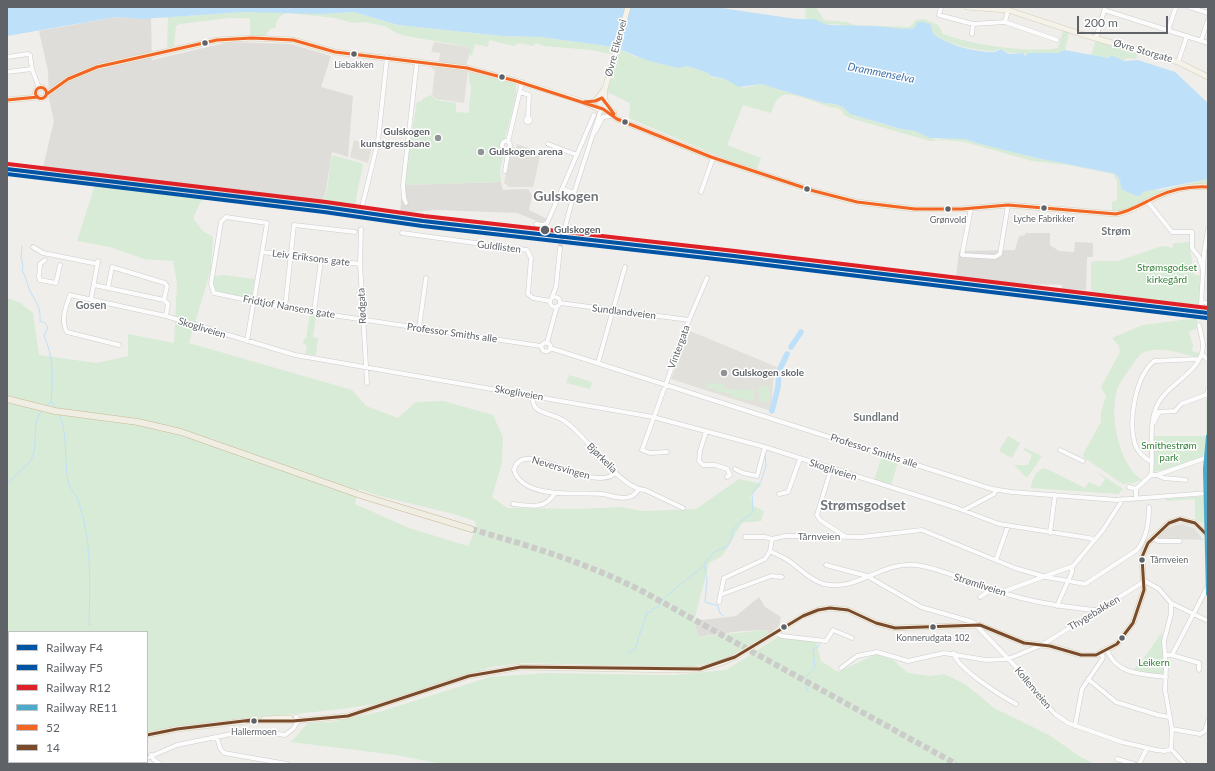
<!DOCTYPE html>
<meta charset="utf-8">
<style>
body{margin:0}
#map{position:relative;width:1215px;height:771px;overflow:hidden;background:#efeeea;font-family:Lato,sans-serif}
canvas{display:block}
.frame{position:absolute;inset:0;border:8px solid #5f6368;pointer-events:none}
.legend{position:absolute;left:8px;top:631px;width:140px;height:132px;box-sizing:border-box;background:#fff;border:1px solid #bfc1c3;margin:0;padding:5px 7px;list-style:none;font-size:12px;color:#5f6368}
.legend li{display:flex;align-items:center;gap:8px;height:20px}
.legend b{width:20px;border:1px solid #bfc1c3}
.scale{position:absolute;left:1077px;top:16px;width:91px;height:18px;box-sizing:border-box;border:2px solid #5f6368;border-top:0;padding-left:5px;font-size:12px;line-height:14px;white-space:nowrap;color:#5f6368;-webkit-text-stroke:3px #fff;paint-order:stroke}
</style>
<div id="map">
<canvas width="1215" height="771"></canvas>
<div class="frame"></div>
<ul class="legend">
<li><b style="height:5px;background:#0054a6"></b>Railway F4</li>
<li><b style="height:5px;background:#0054a6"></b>Railway F5</li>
<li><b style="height:5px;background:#df2027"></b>Railway R12</li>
<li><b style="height:5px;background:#4caacb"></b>Railway RE11</li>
<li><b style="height:5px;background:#f26522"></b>52</li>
<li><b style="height:5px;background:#7a4b2a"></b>14</li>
</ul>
<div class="scale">200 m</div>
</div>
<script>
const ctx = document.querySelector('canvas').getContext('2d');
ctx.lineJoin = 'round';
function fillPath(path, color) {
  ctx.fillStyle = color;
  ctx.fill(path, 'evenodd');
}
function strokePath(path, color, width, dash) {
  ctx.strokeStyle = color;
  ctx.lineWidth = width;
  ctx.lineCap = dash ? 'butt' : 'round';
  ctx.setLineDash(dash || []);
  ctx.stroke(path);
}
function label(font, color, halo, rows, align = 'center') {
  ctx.font = font + ' Lato,sans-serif';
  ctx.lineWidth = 3;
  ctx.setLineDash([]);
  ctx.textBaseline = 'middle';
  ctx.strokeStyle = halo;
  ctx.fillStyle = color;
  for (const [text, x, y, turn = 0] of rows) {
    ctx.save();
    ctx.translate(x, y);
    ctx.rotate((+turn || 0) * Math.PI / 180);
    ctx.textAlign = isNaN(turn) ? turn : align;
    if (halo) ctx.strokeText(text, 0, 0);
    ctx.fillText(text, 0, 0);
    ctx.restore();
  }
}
const industrial = new Path2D(`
 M151,16L152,60L229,42L291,44L331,56L321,87L353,96L348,157L332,152L326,190L319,211L46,178L43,167L54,121L49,99L48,71L39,31L116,17L141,19Z
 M501,182L503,190L528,189L532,196L529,210L547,219L542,223L517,213L437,210L400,213L403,185Z
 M1025,233H1050V245L1059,251L1074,252L1075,242L1093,243V257H1087L1086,290L1062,289V285L1025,284L956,278L959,251L1015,250L1019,236L1025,235Z
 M759,597L765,607L781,617L779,626L769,634L767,630L742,631L698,637L694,621L736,616Z`);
const education = new Path2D(`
 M434,42L470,47V52L466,66L439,62L440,53L431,52Z
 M432,66L468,71L464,103L436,99L432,95L435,70L432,69Z
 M354,140L372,146L368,163L350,157Z
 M517,144L541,152L533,187H509L504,183L511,147L516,148Z
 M690,331L777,367L773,381L771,411L671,379Z
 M1182,524L1194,528L1204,540L1157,538L1166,529L1176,525Z`);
const green = new Path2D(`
 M806,7H816L824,20L847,22L854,25L909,27L913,24L915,20L924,19L938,25L943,34C973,45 1027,53 1058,48L1063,30L1069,32L1065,50L1058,53H1028L1025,55L1023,53H1010L1001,49C998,49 995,51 992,51C973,50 950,45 933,34L931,25L905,29L850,27L835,24L826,25L805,18Z
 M279,11L322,14L354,12L398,25L502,36L541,37L614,47L634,56L678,68L687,66L708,73L711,77L725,79L744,88L761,84L824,103L835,104L843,107L850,114L901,129L915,131L936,140L952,138L965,139L1032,157L1116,174L1120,180L1121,189L1143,192L1154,190H1162L1208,179V184C1191,183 1174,187 1158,193C1141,200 1132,210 1112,212V202L1117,200V181L1113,174L1068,165L1032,161L965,142L947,140L930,141L850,118L844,115L842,111L835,107L833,108C822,105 793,92 783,95C776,98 773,107 771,113L743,105L727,145L761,158L757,169L723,158L631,119L629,117L630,103L609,93L607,90L619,50L614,48L612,49L610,54L591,50L544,46L536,43L533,46L519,43L514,46L489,40L488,47L475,44L472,56L470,55V47L406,36L396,33L387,27L366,22L353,23L335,18L288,13C279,14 277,20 275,28L270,29L265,37L250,36V18H230L180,24L176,26L174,46L167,48L168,17L244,12Z
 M1096,40L1111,44L1112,46L1138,53L1136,59L1127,58L1124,61L1111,55L1109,58L1091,55Z
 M469,72L516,84V97L505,138L499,145L504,152L500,170L501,182L403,185L417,102H420L424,98L431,95L436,100L456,103V112L469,113L471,86L469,81Z
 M332,155L361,163L363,165L357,193L355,209L322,205L327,189Z
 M95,185L203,197L193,218L203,231L213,237L211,269L189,343L352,390L366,406L398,418L416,402L443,401L493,415L503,437L502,463L492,497L507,508L580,509L621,507L643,511L696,509L739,479L762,484L750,496L753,506L764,511L761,521L742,523L722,556L709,563L694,621L698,637L767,630L769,634L723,660L690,667L523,663L492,667L374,704L343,709L177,726L147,733V632H9V695L7,691V298L19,302L33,313L39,355L96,363L128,356V334L174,343L177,283L173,261L144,259L110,247L77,241ZM359,489L376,495L457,515L475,521L476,529L468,546L409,528L355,504Z
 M1189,242L1194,275H1200L1199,305L1091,292V263L1094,261H1118L1159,247L1166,246L1172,248L1174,243Z
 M223,275L255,279L251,299L215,291L212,283L214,276Z
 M310,313L316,314L313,337L318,338L316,355L305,354L307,345L303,344L304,339H306Z
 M1197,318V328L1189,332L1193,345L1192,351L1202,354L1199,359C1184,354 1165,347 1148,351C1139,353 1136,360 1131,367C1126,374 1119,383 1117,390C1109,416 1119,465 1142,480L1133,483L1123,484L1089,461L1084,458L1083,454L1101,422V412L1106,396L1101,387L1120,352L1119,346L1112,338L1143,325Z
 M569,375L592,382L590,389L566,383Z
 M706,383L723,384V389L755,390L754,401L732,397V394L715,391V389L707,388Z
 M759,386L770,387V402L759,401Z
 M1208,397V455L1170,469L1153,472V436H1206V400Z
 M1008,436L1020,443L1012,458L999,451Z
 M1025,448L1042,456L1027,478L1014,465H1028L1032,455L1024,450Z
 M882,456L898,462L891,486L874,480Z
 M1045,468L1085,488L1089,482L1100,487L1105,479L1096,471L1123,489L1118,494L1031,488C1032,479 1036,470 1045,468Z
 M1208,496V526L1195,519V499L1168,501L1165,499Z
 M1162,632L1164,673L1159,675L1133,670L1144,658Z
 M778,637L816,641L821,661L838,672L876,654L893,660L908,673L930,676L944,674L965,684L994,708L1049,735L1079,756L1095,764H442L396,755L291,742L308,723L331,722L379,712L490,677L545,673L673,675L726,670Z
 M10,762H94L92,764H13Z`);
const water = new Path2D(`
 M7,7H715L796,19H814L828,25L873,26L905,29L914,28L918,22H924L931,25L933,34C949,45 973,52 993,52C996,52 998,50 1001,49L1009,54L1023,53L1025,56L1028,53H1058L1064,50L1109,58L1111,55L1124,61L1138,60L1175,72L1208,103V179L1143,192L1141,195L1137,196L1121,189L1120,180L1116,174L1032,157L977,143L965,139L930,138L915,131L901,129L850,114L843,107L835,104L824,103L761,84L739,87L725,79L711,76L708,73L687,66L678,68L646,60L614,47L541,37L502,36L398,25L354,12L322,14L244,12L141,19L116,17L7,36Z`);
const stream = new Path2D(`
 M22,246L21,257L23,266L22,270C26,277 27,284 30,291C36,302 41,308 40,321L45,323L48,327L44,336C54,357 53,378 51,402L46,406
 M52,402L55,408
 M59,414C68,430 64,463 68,481C69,488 76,493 78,500C92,540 90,584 89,625
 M7,483H9C16,473 30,466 33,455C38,440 31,420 43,410
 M723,616L720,613L718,606L705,602L707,579L704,564L714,552L728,546L732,537V531L741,521L751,514L753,511L752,494L761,481L766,466L765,452
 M628,653L635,649L647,612H651L653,608H658C660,597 695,575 704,565
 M807,691L805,678L815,667L813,649L818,647L820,643`);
const river = new Path2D(`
 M791,347L801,332
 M772,411L778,387L779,371L787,354`);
const minorTunnel = new Path2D(`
 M560,248L563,235`);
const highwayTunnel = new Path2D(`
 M471,529C530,546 587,563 642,591L956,764`);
const minor = new Path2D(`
 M941,7L939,15L973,24L1005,22
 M1189,7L1208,13
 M1008,10L1005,22L1057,40
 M1104,10L1208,43
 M1168,30L1176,7
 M972,34L973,24
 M1096,38L1105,8
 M1201,41L1208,20
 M7,57L28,54L30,55L32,69
 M1178,62L1187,36
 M7,72L32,69L39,88
 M520,92L529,95L528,117
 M526 120a2 2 0 1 1 4 0a2 2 0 1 1-4 0Z
 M595,132L603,117L612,116
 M502 145a4 4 0 1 1 8 0a4 4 0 1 1-8 0Z
 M508,142L522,82
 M548,144L577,155
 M505,171L509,148
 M562,189L594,115
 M701,192L713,158
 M1148,202L1172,232H1192V248L1199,257L1203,269
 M406,203L404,198L403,185L417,61
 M362,207L378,141L387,57
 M971,208L962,255L995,257L1000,254L1008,205
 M536,224L544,225L547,223L562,189L574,193
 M361,229L360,264L367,383
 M402,233L527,250L531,258L528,294L533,298L550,301
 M563,235L574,193L601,109
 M33,247L43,253L98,264
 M262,252L360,264
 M45,260L40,264L39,277L40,280L56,283L60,265
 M94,285L164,300L168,304L166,316
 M108,288L112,267L165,283L167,286L164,300
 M550 302a5 5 0 1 1 10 0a5 5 0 1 1-10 0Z
 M552,297L556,287L560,248
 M91,299L98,261
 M1201,302L1208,303
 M560,303L689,320
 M1201,305L1204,253L1208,230
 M285,308L294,225L355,232
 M314,312L321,260
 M419,328L426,278
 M247,341L267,223L226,217L221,222L211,284L214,293L285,308L541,346
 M541.5 347a4.5 4.5 0 1 1 9 0a4.5 4.5 0 1 1-9 0Z
 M547,343L557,306
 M119,345L67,332C60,321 66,306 70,295L166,316L295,355L653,417L765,447L957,508L999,524L1089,538L1095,540
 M550,348L992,489L1012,492L1117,500L1208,493
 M1202,354L1208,360
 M598,363L625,267
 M533,396C531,411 543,412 554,416C561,418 569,424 574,429C592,445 622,489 645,490L683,508
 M1154,422L1159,412L1175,411L1181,404L1208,394V390
 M706,432L700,451L699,461L703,465H715L727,469L730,475L727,477
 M1060,450L1083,461
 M667,452L650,453L642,450L689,320L707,278
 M1152,462C1145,459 1137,451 1135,444C1128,422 1135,377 1154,361L1199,359
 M735,469L743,473L757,476L765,447
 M831,469L817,515L820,520L846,537
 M616,473C590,495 522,435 514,470C523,500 578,492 602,494C610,495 621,500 629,497C634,496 636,493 639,489
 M1151,475C1154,453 1148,429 1156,408C1165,384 1202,373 1203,346C1203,339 1200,331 1199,325
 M1151,475H1157L1208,457
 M1157,475L1164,478L1186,480
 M1129,487L1136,489
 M779,494L788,492L800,459
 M1136,498V489L1151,475
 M513,504C530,506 545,510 555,493
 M964,510L994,494L996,489
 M1050,533L1055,495
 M745,537H765L772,539
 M1153,538L1158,541H1180
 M770,551C775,554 781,556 786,559C799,567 809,580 824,584C858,592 881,561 916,565C944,569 974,584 1000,592C1031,602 1063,607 1095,610
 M996,560L1008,526
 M826,565L867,576L921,607L973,622L1018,669L1042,700L1055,714L1068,723L1122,742L1156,750L1165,751L1171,749
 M1002,592L1073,566L1103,530L1123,499
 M720,595L771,576L782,577
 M980,597L992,589
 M719,602L724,578L765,559L770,551L772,539L785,536L861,537L922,530L1015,568L1046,577L1085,584L1137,550C1147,538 1149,522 1149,507
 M1171,603L1208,621
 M1057,606L1072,572V567
 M775,633L782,636L826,641L833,630L852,638
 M1107,650C1117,675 1142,674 1166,677
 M954,653C955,667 1003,697 1016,704
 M1166,655H1172L1208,586
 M1172,655L1199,663V670
 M841,668L857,656L877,652L908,661L944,653L986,660L1008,659L1042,645L1145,581L1159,589L1171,603V614L1164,641L1166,667L1165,690L1172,729L1171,749L1185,764
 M1088,679L1116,702L1158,715L1169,717
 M1075,726L1082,689L1103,658L1101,653
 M1172,729L1200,734L1205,731L1208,721
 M217,737L220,748L224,753L287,764
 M151,755L154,760L160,764
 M147,758L177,745L231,734L256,731L285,735L293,729L298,721L296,717
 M1117,759L1134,764
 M138,764L141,762
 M1139,764L1147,748`);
const major = new Path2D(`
 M967,7L1008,10L1081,34L1178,62L1208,77
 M35.5 93a5.5 5.5 0 1 1 11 0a5.5 5.5 0 1 1-11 0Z
 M47,94L68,79L97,67L217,40L252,38L293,40L335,52L467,68L516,81L584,102L599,109H603L606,105
 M7,100L38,97
 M595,101L604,90
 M603,109L617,119L711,157L814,191L857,202L915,209H962L1008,205L1116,214C1131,212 1142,204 1156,197C1172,190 1190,185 1208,187
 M614,113C605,106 604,100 605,89L628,7
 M264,719L290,718
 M245,721H293L348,716L469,676L521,667L673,670L700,669L721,663L735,657L803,616L818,610L830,608L848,610L876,623L895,628L980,625L1024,643L1050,646L1081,655H1096L1117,644L1133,623L1144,590L1142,557L1148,543L1169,523L1180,519L1195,523L1208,536
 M147,735L177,729L247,721
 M99,764L101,762`);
const highway = new Path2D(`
 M7,399L55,411L138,422L181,432L363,496L471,529`);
const rail = new Path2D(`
 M549,242L593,247
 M1183,312L1208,315`);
const bus1 = new Path2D(`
 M35.5 93a5.5 5.5 0 1 1 11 0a5.5 5.5 0 1 1-11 0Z
 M47,94L68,79L97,67L217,40L252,38L293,40L335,52L467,68L516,81L603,109L617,119L711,157L814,191L857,202L915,209H962L1008,205L1116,214C1131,211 1143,203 1156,197C1173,189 1190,186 1208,187
 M7,100L38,97
 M584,102L595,101L602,98L614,114`);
const bus2 = new Path2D(`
 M245,721H293L348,716L469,676L521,667L700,669L735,657L803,616L818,610L830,608L848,610L876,623L895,628L980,625L1024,643L1050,646L1081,655H1096L1117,644L1133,623L1144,590L1142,557L1148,543L1169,523L1180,519L1195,523L1208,536
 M147,735L177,729L252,720`);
const rail1 = new Path2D(`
 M7,169L325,207L423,221L734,256L1208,313`);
const rail2 = new Path2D(`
 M7,174L324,212L422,226L733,261L1207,318`);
const rail3 = new Path2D(`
 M8,164L326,202L424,216L735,251L1208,308`);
const rail4 = new Path2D(`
 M1208,436L1205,469L1208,594`);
const markers = [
 [205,43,3.5,"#5f6368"],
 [354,54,3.5,"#5f6368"],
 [502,77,3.5,"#5f6368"],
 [625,122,3.5,"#5f6368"],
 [438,138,4,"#919496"],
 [481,152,4,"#919496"],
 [807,189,3.5,"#5f6368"],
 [1044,208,3.5,"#5f6368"],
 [948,209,3.5,"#5f6368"],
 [545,230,5,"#5f6368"],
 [724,373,4,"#919496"],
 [1142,560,3.5,"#5f6368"],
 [784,627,3.5,"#5f6368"],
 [933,627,3.5,"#5f6368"],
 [1122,638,3.5,"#5f6368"],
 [254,721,3.5,"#5f6368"]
];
const busNames = [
 ["Liebakken",354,65],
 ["Lyche Fabrikker",1044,219],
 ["Grønvold",948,220],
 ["Tårnveien",1150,560,"left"],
 ["Konnerudgata 102",933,638],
 ["Hallermoen",254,732]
];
const streetNames = [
 ["Øvre Eikervei",616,48,-75],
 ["Øvre Storgate",1143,51,16],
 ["Guldlisten",499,247,7],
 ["Leiv Eriksons gate",311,258,7],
 ["Rødgata",362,306,-93],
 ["Fridtjof Nansens gate",289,307,10],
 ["Sundlandveien",624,312,7],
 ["Skogliveien",202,328,17],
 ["Professor Smiths alle",452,333,8],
 ["Vintergata",679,347,-70],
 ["Skogliveien",519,393,10],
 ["Professor Smiths alle",874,451,18],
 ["Bjørkelia",602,458,45],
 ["Neversvingen",561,468,16],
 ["Skogliveien",833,470,18],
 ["Tårnveien",819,537],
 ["Strømliveien",980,585,18],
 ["Thygebakken",1094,613,-31],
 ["Kollenveien",1033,688,50]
];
const poiNames = [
 ["Gulskogen",430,132,"right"],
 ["kunstgressbane",430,144,"right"],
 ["Gulskogen arena",489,152],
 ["Gulskogen skole",732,373]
];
const stopNames = [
 ["Gulskogen",554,230]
];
const parkNames = [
 ["Strømsgodset",1167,268],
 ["kirkegård",1167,280],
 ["Smithestrøm",1169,446],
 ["park",1169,458],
 ["Leikern",1154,663]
];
const waterNames = [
 ["Drammenselva",881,73,11]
];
const neighbourhoodNames = [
 ["Strøm",1116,231],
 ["Gosen",91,305],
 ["Sundland",876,417]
];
const districtNames = [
 ["Gulskogen",566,196],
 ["Strømsgodset",863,505]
];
fillPath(industrial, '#dfddda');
fillPath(education, '#e2e0da');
fillPath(green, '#d8ebd6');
fillPath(water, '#bfe0f9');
strokePath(stream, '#bfe0f9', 1);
strokePath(river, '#bfe0f9', 5.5);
strokePath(minorTunnel, '#cbcbca', 4, [4, 2]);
strokePath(highwayTunnel, '#cbcbca', 6, [6, 3]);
strokePath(minor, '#cbcccc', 5);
strokePath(major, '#d7ceb8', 6);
strokePath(highway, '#c8b996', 7);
strokePath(minor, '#fdfcfc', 4);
strokePath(major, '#f4f2e9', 5);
strokePath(highway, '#f0ede3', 6);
strokePath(rail, '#e4e4e4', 2.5);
strokePath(rail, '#fff', 1, [3]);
strokePath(bus1, '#f26522', 3);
strokePath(bus2, '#7a4b2a', 3);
strokePath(rail1, '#0054a6', 4);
strokePath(rail2, '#0054a6', 4);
strokePath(rail3, '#df2027', 4);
strokePath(rail4, '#4caacb', 4);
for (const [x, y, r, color] of markers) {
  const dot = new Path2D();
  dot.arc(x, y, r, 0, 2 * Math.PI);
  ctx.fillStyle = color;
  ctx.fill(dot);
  strokePath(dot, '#fff', 1.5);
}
label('9px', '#5f6368', '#fff', busNames);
label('10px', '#5f6368', '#fff', streetNames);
label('bold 10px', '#5f6368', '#fff', poiNames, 'left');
label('bold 10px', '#5f6368', '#fff', stopNames, 'left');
label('10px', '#348238', '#fff', parkNames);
label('italic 11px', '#4174aa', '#fff', waterNames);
label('bold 11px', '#70757a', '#fff', neighbourhoodNames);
label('bold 14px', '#70757a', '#fff', districtNames);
</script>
